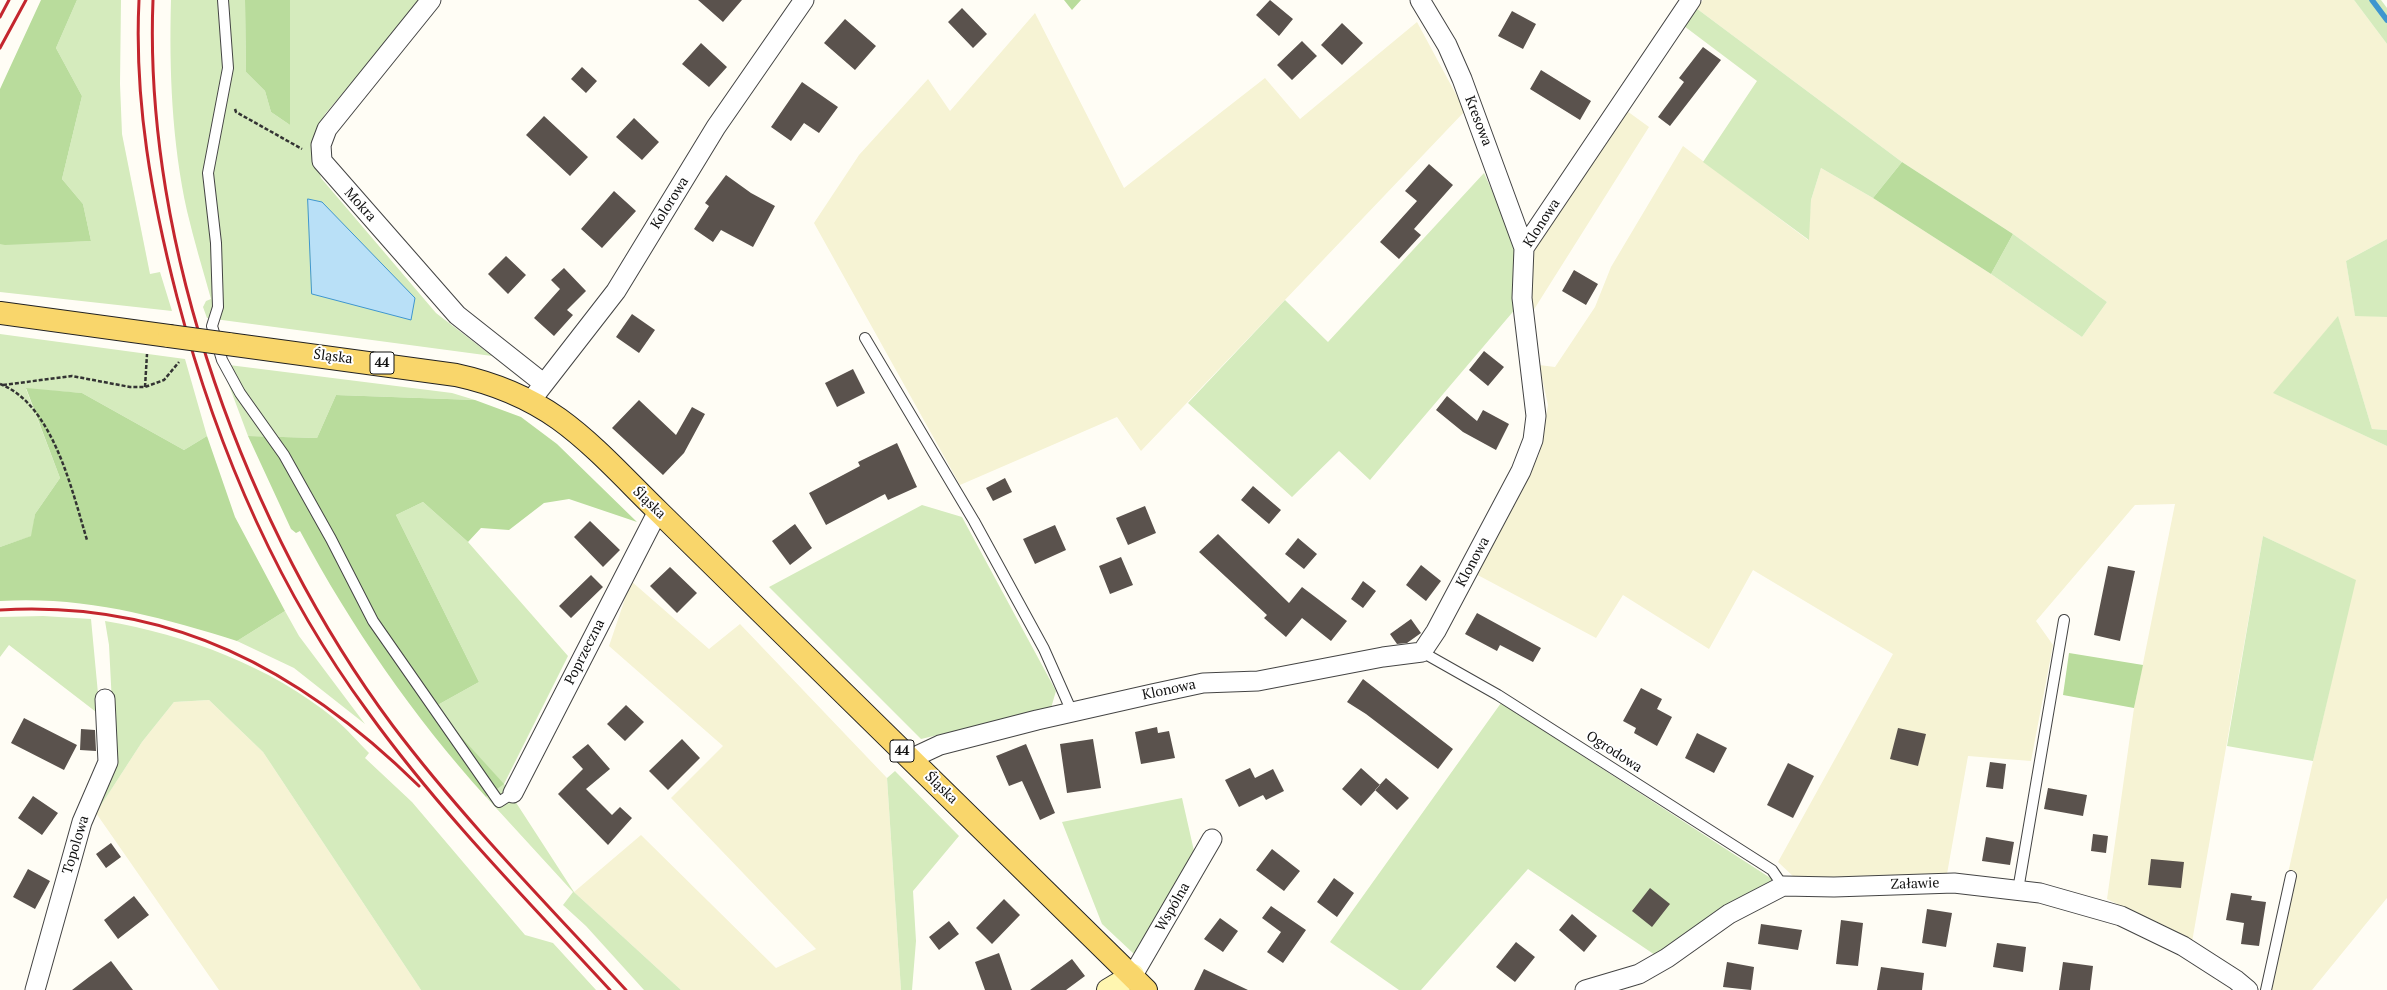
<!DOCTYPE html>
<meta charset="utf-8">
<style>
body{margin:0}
canvas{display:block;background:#fffdf5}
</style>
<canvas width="2387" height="990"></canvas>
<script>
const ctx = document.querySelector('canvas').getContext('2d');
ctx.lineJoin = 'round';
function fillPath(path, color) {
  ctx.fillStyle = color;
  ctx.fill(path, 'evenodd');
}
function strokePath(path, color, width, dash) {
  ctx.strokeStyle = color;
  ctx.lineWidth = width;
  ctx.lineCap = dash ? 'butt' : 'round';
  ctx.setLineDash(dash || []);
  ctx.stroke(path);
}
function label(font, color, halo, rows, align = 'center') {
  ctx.font = font + ' "PT Serif",serif';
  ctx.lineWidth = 4;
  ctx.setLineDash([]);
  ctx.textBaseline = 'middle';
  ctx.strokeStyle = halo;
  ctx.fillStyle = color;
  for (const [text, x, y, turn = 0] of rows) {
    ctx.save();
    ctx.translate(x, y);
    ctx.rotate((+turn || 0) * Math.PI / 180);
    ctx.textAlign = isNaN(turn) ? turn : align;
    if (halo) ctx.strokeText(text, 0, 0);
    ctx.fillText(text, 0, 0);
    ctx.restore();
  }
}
const farmland = new Path2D(`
 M1703,0H2354L2387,44V239L2346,261L2355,315L2387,317V430L2372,429L2338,317L2274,393L2387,446V898L2312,990H2262L2313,761L2355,580L2263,536L2192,942L2107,899L2134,708L2175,504L2135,505L2036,621L2053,645L2031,761L1968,756L1947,874L1795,878L1778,862L1893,654L1753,570L1709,649L1623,595L1596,638L1472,572L1539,455L1548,405L1539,365L1555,367L1595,307L1611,267L1683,146L1808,240L1811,200L1821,168L1873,198L1991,274L2082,337L2107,302L2013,234L1902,162L1696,8Z
 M1035,13L1124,188L1265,78L1300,119L1417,22L1465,111L1141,451L1117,417L960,485L814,223L859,155L928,79L950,111Z
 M1627,111L1649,127L1533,311L1530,277L1532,250Z
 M631,581L709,649L740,624L887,778L901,990H681L574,892L641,835L776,968L816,949L671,798L723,746L609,646Z
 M209,700L263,752L421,990H219L96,813L142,742L174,702Z`);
const green = new Path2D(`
 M77,0H121L120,84L122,134L150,274L160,272L172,311L0,292V244L91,241L83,204L62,179L82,96L56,48Z
 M171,0H245L246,72L265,91L271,112L290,125V0H422L325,114L313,145L321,178L436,313L492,356L207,318L203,307L206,301L211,299C203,270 194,241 187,211C172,142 169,71 171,0Z
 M2354,0H2381L2387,8V44Z
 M1696,8L1902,162L1873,198L1821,168L1811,200L1809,240L1703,162L1757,81L1684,26Z
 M1484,173L1516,244L1517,307L1370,480L1339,451L1292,497L1188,403L1285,300L1328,342Z
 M2013,234L2107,302L2082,337L1991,274Z
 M2387,239V317L2355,316L2346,261Z
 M2338,316L2372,429L2387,430V446L2273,393Z
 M0,334L185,359L207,436L184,450L82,393L26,389L60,478L35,514L32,536L0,547Z
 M221,364L452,393L475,400L336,395L317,438L248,436Z
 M423,502L468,542L568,656L504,784L574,892L681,990H644L586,926L563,905L573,892L486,797L503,784L434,707L479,682L396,515Z
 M922,505L962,517L1056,691L1051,708L921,739L769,587Z
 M2263,536L2356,580L2313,761L2227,746Z
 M285,611L299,636L365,724L294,668L237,641Z
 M43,616L91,619L100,715L9,645L0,657V617Z
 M105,621C187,635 270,666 335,719C347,729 358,742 369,753L365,758L412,802L525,935L553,943L596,990H421L263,752L209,700L174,702L142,742L96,813L115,762L109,645Z
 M1501,703L1772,879L1764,889L1713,913L1655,955L1528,869L1421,990H1399L1330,942Z
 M895,771L959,836L913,891L916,941L912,990H901L887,778Z
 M1182,798L1199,873L1159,946L1149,968L1102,924L1062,822Z`);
const forest = new Path2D(`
 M41,0H77L56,48L82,96L62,179L83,204L91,241L5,245L0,244V89Z
 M245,0H290V125L271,112L265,91L246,72Z
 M1064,0H1081L1072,10Z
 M1902,162L2013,234L1991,274L1873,198Z
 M26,388L82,393L184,450L207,436L235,517L285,611L237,641C158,616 84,596 0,601V547L31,536L35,514L60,478Z
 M336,395L475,400L521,417L557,444L637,522L569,499L544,503L509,530L481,528L468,542L423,502L396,515L479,682L434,707L504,784L486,797C413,716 352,628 300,531L296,533L291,529L248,436L317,438Z
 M2069,653L2143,665L2134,708L2063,695Z`);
const water = new Path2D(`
 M308,199L322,202L415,298L411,320L312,294Z`);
const stream = new Path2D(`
 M2372,0L2387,20`);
const building = new Path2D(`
 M698,0H742L723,22Z
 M1270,0L1293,19L1279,36L1256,15Z
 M962,8L987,34L973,48L948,22Z
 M1512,11L1536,24L1523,49L1498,36Z
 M845,19L876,46L855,70L824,43Z
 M1342,23L1363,43L1342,65L1321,45Z
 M1302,41L1317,56L1292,80L1277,65Z
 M701,43L727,67L709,87L682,64Z
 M1703,47L1721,60L1670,126L1658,117L1684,82L1679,78Z
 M582,67L597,81L586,93L571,79Z
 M1541,70L1591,101L1580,120L1530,89Z
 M802,82L838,107L819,133L804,123L791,141L771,127Z
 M544,116L588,157L570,176L526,135Z
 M634,118L659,142L642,160L616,137Z
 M1429,164L1453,185L1414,229L1421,235L1399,259L1380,242L1417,201L1405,191Z
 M726,175L751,193L775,206L753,247L721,230L713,242L694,229L709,206L705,203Z
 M614,191L636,211L602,248L581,229Z
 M506,256L526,275L508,294L488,274Z
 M564,268L586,291L567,310L573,315L554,336L534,318L560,289L551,280Z
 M1574,270L1598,284L1586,305L1562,291Z
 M632,314L655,330L639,353L616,337Z
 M1484,351L1504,367L1488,386L1469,370Z
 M853,369L865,393L837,407L825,383Z
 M1447,396L1477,421L1483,410L1509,424L1496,450L1463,432L1436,410Z
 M639,400L676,435L692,407L705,414L684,453L663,475L612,428Z
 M897,443L917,487L888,500L885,494L826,525L809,493L860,466L858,462Z
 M1005,478L1012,492L993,501L986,488Z
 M1253,486L1281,510L1269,524L1241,500Z
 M1145,506L1156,533L1128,545L1116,518Z
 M590,521L620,550L603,567L574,537Z
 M795,524L812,548L790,565L772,541Z
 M1055,525L1066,550L1035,564L1023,539Z
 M1218,534L1289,603L1302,587L1347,621L1331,641L1302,618L1286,637L1264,618L1267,615L1199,552Z
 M1298,538L1317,554L1304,569L1285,554Z
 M1121,557L1133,585L1110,594L1099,566Z
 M1421,565L1441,581L1426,601L1406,585Z
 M2108,566L2135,571L2120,641L2094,635Z
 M670,567L697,593L677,613L650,586Z
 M591,575L603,587L571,618L559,606Z
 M1363,581L1376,591L1363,608L1351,599Z
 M1477,613L1541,648L1533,662L1500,645L1497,651L1465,634Z
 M1411,619L1421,633L1407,643L1397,644L1390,634Z
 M1363,679L1453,749L1438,769L1366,714L1347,702Z
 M1641,688L1662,699L1657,709L1672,717L1657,746L1634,733L1636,728L1623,721Z
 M626,705L644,722L625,741L607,724Z
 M24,718L77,745L64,770L11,743Z
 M1157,727L1158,733L1169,731L1175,758L1141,764L1135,732Z
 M1898,728L1926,734L1918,766L1890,759Z
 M81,729L95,730L96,751L80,750Z
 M1697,733L1727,748L1714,773L1685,758Z
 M682,739L700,758L668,790L649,771Z
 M1093,739L1101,788L1067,793L1060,744Z
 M588,744L610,769L586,789L612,815L620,807L632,818L608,845L558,794L583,769L572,757Z
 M1026,744L1055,813L1040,820L1022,781L1009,786L996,756Z
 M1990,762L2006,764L2003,789L1986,787Z
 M1788,763L1814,776L1793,818L1767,805Z
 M1250,768L1255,778L1273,769L1284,791L1266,800L1263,795L1239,807L1225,780Z
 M1361,768L1380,785L1361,806L1342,789Z
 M1386,778L1409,798L1397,810L1375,790Z
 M2048,788L2087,795L2083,816L2044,809Z
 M33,796L58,813L42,835L18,818Z
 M2093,834L2108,836L2106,853L2091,851Z
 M1986,837L2014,842L2010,865L1982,861Z
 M111,843L121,857L106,868L96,854Z
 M1272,849L1300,871L1284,891L1256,870Z
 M2151,859L2184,862L2181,888L2148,885Z
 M28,869L50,881L35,909L13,897Z
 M1334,878L1354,893L1337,917L1317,902Z
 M1650,888L1670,904L1652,927L1632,911Z
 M2231,893L2252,896L2251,900L2266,902L2259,946L2241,944L2244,923L2226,920Z
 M134,896L149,915L118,939L104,920Z
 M1004,899L1020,915L992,944L976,928Z
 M1271,906L1306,930L1283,963L1267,952L1281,932L1262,918Z
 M1927,909L1952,913L1946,947L1922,943Z
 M1572,914L1597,936L1584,952L1559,930Z
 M1220,918L1238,931L1223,952L1204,939Z
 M1841,920L1863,923L1858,966L1836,964Z
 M949,921L959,934L939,950L929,937Z
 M1761,924L1802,930L1798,950L1758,944Z
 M1516,942L1535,957L1515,982L1496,967Z
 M1997,943L2026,947L2023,972L1993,967Z
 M999,953L1012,990H985L975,962Z
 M1072,959L1085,976L1066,990H1030Z
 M111,961L133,990H72L89,977Z
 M1727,962L1754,967L1751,990L1723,987Z
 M2063,962L2093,966L2090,990H2059Z
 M1881,967L1924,973L1922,990H1877Z
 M1204,969L1248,990H1194Z`);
const path = new Path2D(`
 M235,109L236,112L302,149
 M0,384C53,404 72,491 87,540
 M3,385L72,376L130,387H145L164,380L179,362
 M145,387L147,354`);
const lane = new Path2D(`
 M223,0L228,68L208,173L216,243L218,307L212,326L222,360L240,393L284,455L331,539L373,621L499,802L513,793
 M865,338L974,521L1044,649L1072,712
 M1422,652L1498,695L1772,870L1783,886
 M2018,890L2064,620
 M2266,990L2291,876`);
const street = new Path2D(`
 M431,0L327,129L321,145L322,161L457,315L543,383
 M1420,0L1447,45L1462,79L1524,248
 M536,394L616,291L716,127L804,0
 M910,759L940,745L1037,720L1152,694L1203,683L1258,681L1383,657L1422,652L1436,631L1521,471L1533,440L1536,416L1522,298L1524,248L1691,0
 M513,793L658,511
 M1133,975L1212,839
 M35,990L82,822L108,762L105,699
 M1585,990L1639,974L1667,958L1729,914L1783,886L1834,887L1954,883L2040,893L2121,916L2183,946L2236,980L2248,990`);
const secondary = new Path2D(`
 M1108,990L1133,975`);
const primary = new Path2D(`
 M0,313L169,336
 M228,344L456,375C493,383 528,397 559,419C595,445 626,480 658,511L1146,990`);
const rail = new Path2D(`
 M139,0C134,101 152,200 177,297C216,446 276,587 368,712C440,812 527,900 610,990
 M153,0C143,246 247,530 393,726C464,820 547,904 626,990
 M0,17L9,0
 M0,48L26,0
 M0,610C170,600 300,669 419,786`);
const primaryBridge = new Path2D(`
 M169,336L228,344`);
const shields = [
 [382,363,24],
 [902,751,24]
];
const shieldNames = [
 ["44",382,363],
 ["44",902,751]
];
const streetNames = [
 ["Kresowa",1478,121,69],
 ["Kolorowa",670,203,-58],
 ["Mokra",360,205,48],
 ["Klonowa",1542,223,-57],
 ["Śląska",333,357,7],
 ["Śląska",649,503,44],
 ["Klonowa",1473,562,-62],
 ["Poprzeczna",585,652,-63],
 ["Klonowa",1169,690,-12],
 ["Ogrodowa",1614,752,33],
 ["Śląska",941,788,44],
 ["Topolowa",76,845,-73],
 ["Załawie",1915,884,-2],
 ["Wspólna",1173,907,-60]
];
fillPath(farmland, '#f6f3d4');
fillPath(green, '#d5ebbd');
fillPath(forest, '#b9dc9c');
fillPath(water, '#b9e0f7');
strokePath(water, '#3f96cf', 1);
strokePath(stream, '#3f96cf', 5.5);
fillPath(building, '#5a524d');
strokePath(lane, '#444', 12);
strokePath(street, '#444', 21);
strokePath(secondary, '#333', 24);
strokePath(primary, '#222', 24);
strokePath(path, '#333', 2.5, [4, 2]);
strokePath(lane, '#fff', 10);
strokePath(street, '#fff', 19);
strokePath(secondary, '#fff6b0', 22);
strokePath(primary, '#f9d66b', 22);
strokePath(rail, '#c4262e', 3);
strokePath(primaryBridge, '#222', 24, []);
strokePath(primaryBridge, '#f9d66b', 22);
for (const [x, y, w] of shields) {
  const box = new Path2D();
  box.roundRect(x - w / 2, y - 11, w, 22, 3);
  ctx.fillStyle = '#fff';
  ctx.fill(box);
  strokePath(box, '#111', 1);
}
label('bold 13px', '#111', null, shieldNames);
label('14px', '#111', '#fff', streetNames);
</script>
